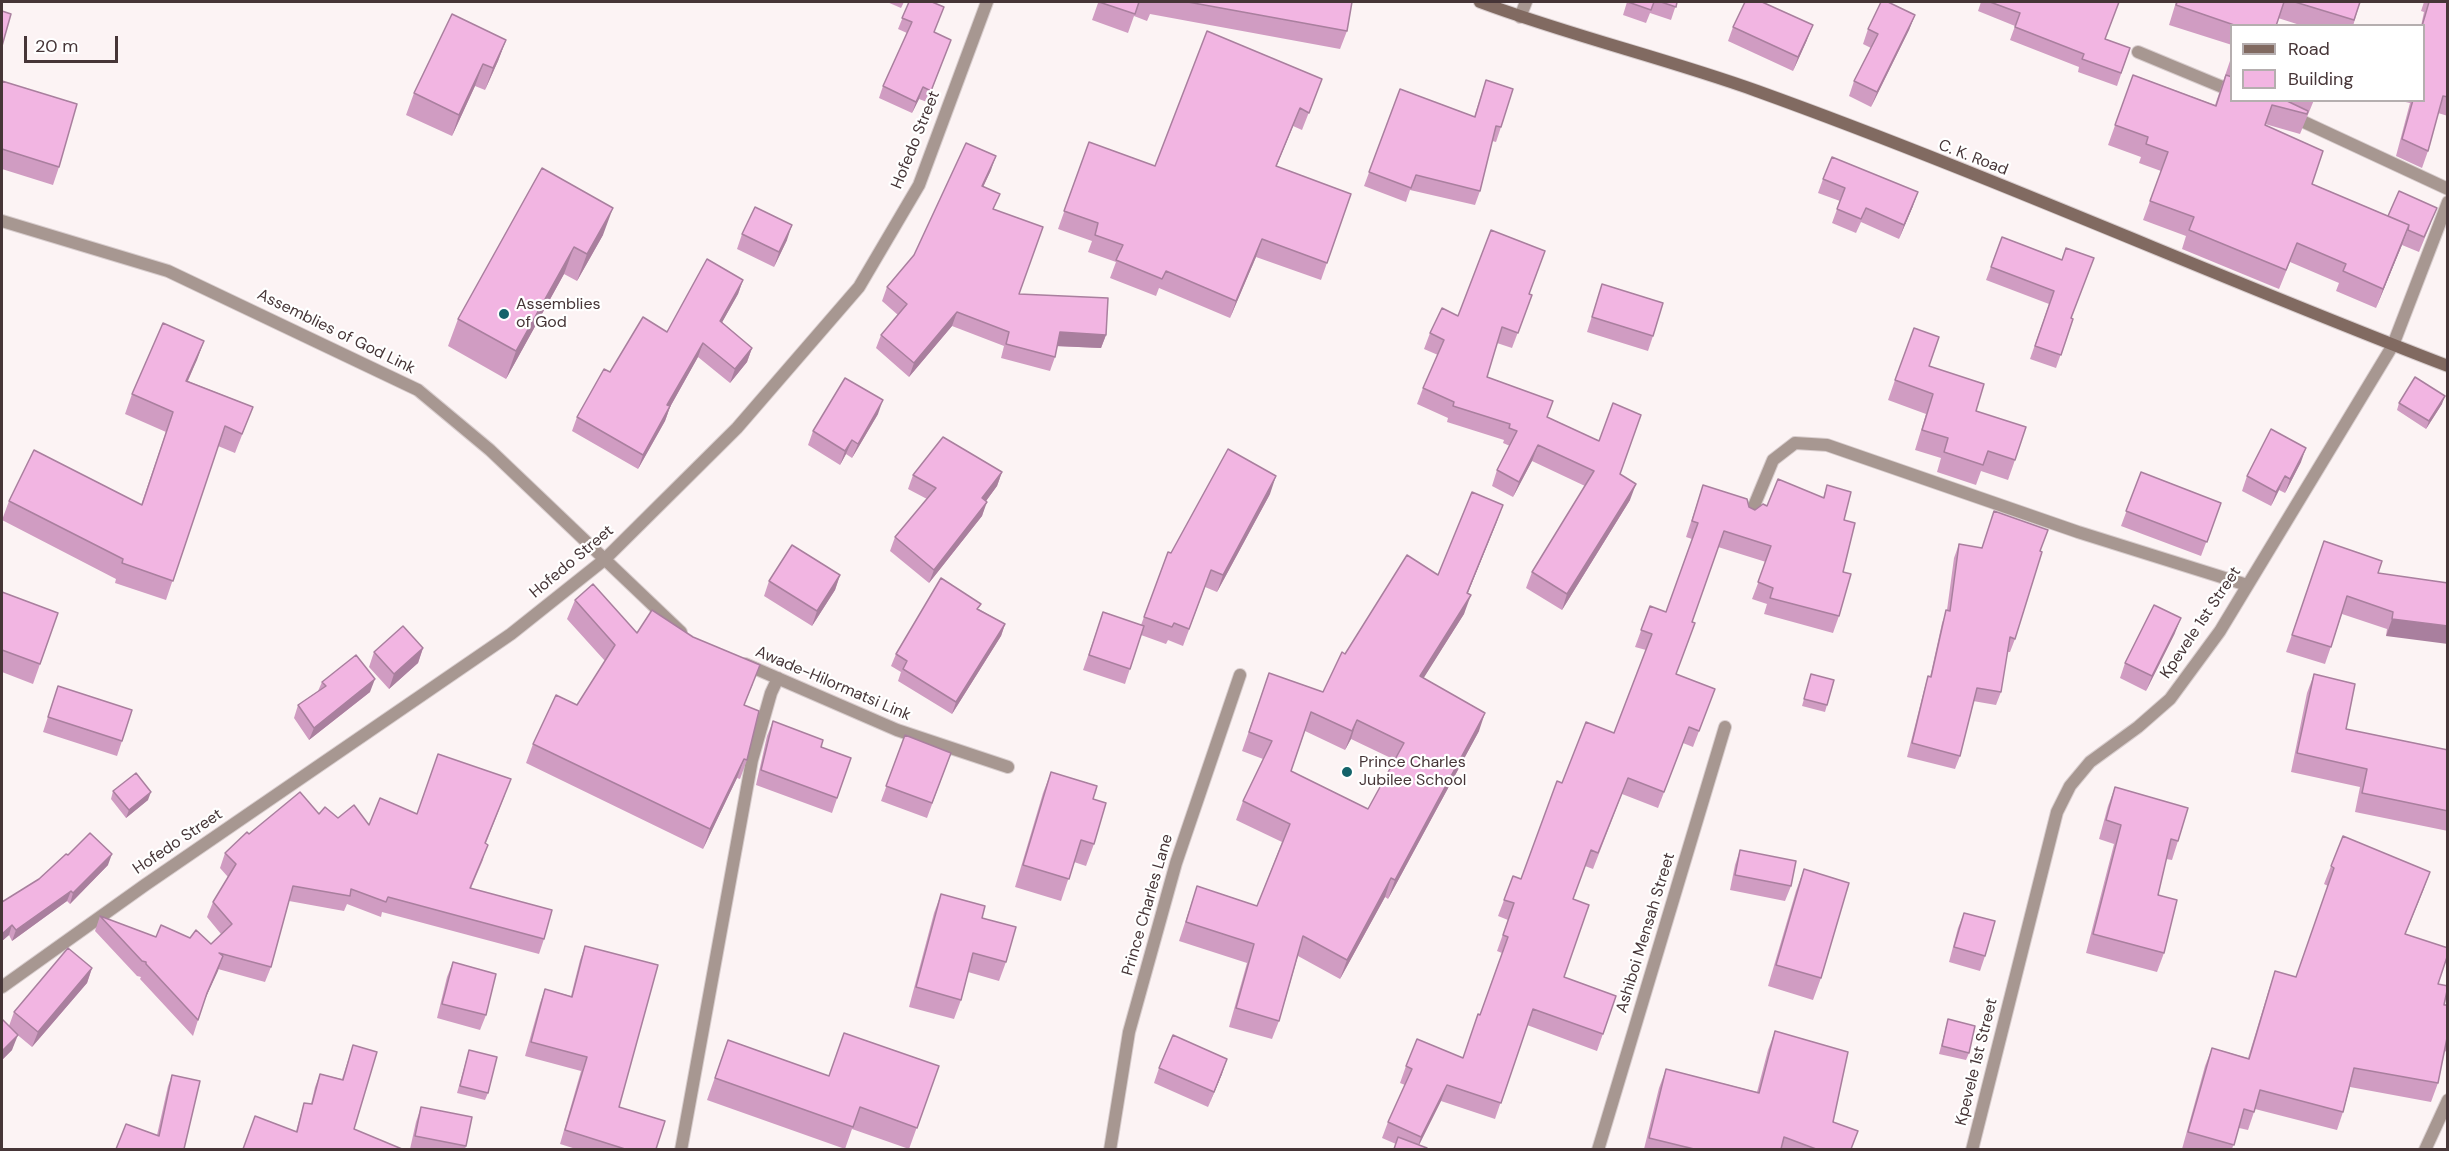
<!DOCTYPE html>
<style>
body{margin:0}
#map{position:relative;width:2449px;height:1151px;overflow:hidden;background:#fcf3f4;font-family:"DM Sans",sans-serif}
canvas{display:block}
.frame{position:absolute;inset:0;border:3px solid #463537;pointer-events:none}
.legend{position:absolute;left:2230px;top:24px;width:195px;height:78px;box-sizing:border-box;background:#fff;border:2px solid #b5aeaf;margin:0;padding:8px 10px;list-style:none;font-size:18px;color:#463537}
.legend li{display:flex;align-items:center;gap:12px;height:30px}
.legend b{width:30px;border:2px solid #b5aeaf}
.scale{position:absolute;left:24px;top:36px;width:94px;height:27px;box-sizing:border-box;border:3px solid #463537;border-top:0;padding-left:8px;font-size:18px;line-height:21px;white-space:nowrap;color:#463537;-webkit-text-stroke:4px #fff;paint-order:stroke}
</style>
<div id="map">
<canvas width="2449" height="1151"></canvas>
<div class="frame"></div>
<ul class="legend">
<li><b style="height:8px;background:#816a61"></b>Road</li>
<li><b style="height:16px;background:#f2b5e2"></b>Building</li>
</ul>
<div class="scale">20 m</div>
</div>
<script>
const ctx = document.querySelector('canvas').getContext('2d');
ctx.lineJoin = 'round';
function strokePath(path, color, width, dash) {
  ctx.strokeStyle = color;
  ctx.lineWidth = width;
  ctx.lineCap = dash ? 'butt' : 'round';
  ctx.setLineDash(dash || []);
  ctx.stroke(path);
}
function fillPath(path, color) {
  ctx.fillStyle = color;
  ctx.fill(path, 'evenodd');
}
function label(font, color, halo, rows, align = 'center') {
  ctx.font = font + ' "DM Sans",sans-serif';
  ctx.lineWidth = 4.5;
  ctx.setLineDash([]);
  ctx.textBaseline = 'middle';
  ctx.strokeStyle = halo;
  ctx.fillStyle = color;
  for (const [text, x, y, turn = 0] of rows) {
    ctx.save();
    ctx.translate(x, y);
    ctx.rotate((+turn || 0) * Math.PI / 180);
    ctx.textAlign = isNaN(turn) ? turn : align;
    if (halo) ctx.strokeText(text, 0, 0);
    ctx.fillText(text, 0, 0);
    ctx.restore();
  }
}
const street = new Path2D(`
 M1520,17L1526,2
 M2138,52L2232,91
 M2291,116L2448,189
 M2,221L168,271L418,390L490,450L681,632
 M1749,518L1773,460L1795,443L1827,445L2078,532L2247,585
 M745,664L897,730L1008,767
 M2,987L145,885L511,634L604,560L737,428L859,287L919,185L987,2
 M681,1150L752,760L771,693L778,678
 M1110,1150L1129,1032L1176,863L1240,675
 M1598,1150L1725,727
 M1972,1150L2057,812L2070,786L2090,762L2138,727L2170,699L2220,631L2393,345L2448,202
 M2425,1150L2448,1100`);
const secondary = new Path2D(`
 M1480,2C1571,36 1665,58 1757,91C1990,175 2216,277 2448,366`);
const wall = new Path2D(`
 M887,2H904L901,8Z
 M909,2L934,33L951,40L927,102L919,99L912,113L879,98L883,86L907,33L898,29Z
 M1093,2H1352L1347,31L1340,49L1150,14L1147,21L1134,16L1128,33L1092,20L1098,3Z
 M1627,2H1677L1671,20L1650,13L1646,23L1623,15Z
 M1981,2H2119L2105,39L2130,48L2117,86L2078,72L2079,67L2010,40L2015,26L1978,11Z
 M2176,2H2360L2353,26H2303L2278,18L2276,26H2232V45L2169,25Z
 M2424,2H2448V116L2438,113L2428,151L2422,168L2396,156L2410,103L2401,101L2424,100V26H2421L2424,12L2421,11Z
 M1915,15L1909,30L1871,107L1849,96L1854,81L1871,48L1863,44L1868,29Z
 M1733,27L1807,40L1793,71L1728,41Z
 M506,40L498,61L485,90L475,86L452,136L406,115L414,93Z
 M2232,55V100H2314L2300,134L2265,124V125L2312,184L2388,216L2431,223L2419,252L2402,245L2376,308L2336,291L2339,283L2290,262L2279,289L2182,249L2186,236L2143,220L2161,171L2139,163L2141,157L2108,145L2133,75L2215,105Z
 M1322,79L1302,130L1293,126L1276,167L1351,194L1321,280L1256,257L1230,318L1159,288L1156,296L1110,278L1116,262L1088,252L1092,241L1058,229L1089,142L1155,166Z
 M1486,80L1501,127L1496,142L1492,141L1480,191L1475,205L1410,190L1406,202L1364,186L1400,89L1474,117Z
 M2,81L59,167L53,185L2,169Z
 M542,168L603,235L577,281L564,274L506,379L448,346L458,319Z
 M991,170L983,187L994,210L1019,294L1106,335L1101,348L1057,346L1055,357L1050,371L1001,358L1004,346L952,326L909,377L876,348L881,335L898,315L882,301L887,287Z
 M1823,179L1913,206L1899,239L1861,222L1856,233L1832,223L1840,201L1818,193Z
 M742,234L787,240L774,267L737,249Z
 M2002,237L2062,260L2072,318L2073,319L2056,368L2030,359L2049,304L1986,280Z
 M743,280L738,294L722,322L752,348L747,362L730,383L698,357L670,407L665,421L638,469L572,431L577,417L610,372Z
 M1602,284L1653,336L1648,351L1587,332Z
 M1529,294L1532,295L1512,348L1497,343L1487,377L1547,417L1620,474L1630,500L1562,610L1526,588L1532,572L1585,486L1532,461L1513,497L1492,486L1497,470L1510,446L1503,443L1504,440L1447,422L1448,418L1417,404L1423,388L1438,355L1424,349L1430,333L1458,316Z
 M204,341L188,381L253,407L235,453L218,446L166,600L115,583L116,579L2,520L9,501L141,505L166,432L125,414L132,394Z
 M1929,366L1976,411L2015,460L2008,480L1981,471L1976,485L1937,472L1941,458L1915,450L1926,414L1888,400L1895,380Z
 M2399,403L2442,404L2426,429L2397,410Z
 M878,414L852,458L846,454L840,465L808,445L813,431Z
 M2301,462L2285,493L2279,490L2271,506L2242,491L2247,476Z
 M1002,472L997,486L986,501L982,516L929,583L890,551L895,537L927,499L908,489L913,475Z
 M2141,472L2221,503L2201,556L2121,526Z
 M1703,485L1755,510L1767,506L1823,498L1827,485L1844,520L1843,572L1839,616L1833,633L1764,614L1767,604L1752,599L1766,562L1718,547L1692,622L1676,674L1715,689L1693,747L1683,743L1658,808L1622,794L1593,869L1585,866L1573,899L1564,977L1616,996L1597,1051L1527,1025L1495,1119L1441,1101L1419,1145L1396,1144L1382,1138L1388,1122L1405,1085L1400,1083L1406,1066L1463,1058L1478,1014L1480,1015L1502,953L1497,951L1508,920L1498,916L1513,876L1521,879L1562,783L1614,733L1646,650L1635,647L1650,606L1666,612L1692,539L1686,537Z
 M1270,494L1217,592L1205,587L1183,646L1168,640L1166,644L1141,635L1125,684L1083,670L1098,627L1141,625L1168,552L1171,553Z
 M1503,505L1468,593L1464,614L1423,678L1479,731L1388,899L1385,897L1340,979L1298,956L1279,1021L1272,1039L1229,1027L1247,963L1179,941L1197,886L1257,906L1282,842L1236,820L1243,801L1263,759L1242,751L1269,673L1323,692L1345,654L1438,575ZM1305,731L1345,750L1351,739L1395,760L1368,809L1291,771Z
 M2324,541L2378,573L2448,583L2386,636L2387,629L2342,614L2325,664L2286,652Z
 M1959,544L1982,548L2040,551L2015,639L2010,652H2007L2001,692L1996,705L1973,701L1960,756L1955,769L1907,757L1924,690L1928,676L1930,677L1942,623L1947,610L1954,558Z
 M840,575L835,590L812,626L764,596L769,581Z
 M2,592L58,613L33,684L2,672Z
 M575,600L637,633L753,684L744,705L747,760L740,779L737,778L703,849L526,763L533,744L577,705L605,661L567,619Z
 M979,609L1005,624L1001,636L952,714L898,681L901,672L891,666L896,654Z
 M2175,633L2146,691L2120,678L2125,663Z
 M423,648L418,663L389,689L369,667L374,652Z
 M1811,674L1827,705L1825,712L1802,706Z
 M2314,674L2346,729L2448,750V831L2355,812L2360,787L2291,772L2307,693Z
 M322,682L370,692L309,740L294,718L298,705L318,691Z
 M58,686L122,741L117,756L43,732Z
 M773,721L821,747L851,758L832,813L756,785L767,736Z
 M905,735L951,753L927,818L881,801Z
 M1051,772L1093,799L1094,844L1086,866L1074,862L1061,901L1015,887L1043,793Z
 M2115,787L2178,841L2172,860L2166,859L2158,895L2164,953L2157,972L2086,953L2114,844L2099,839L2108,806Z
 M113,791L148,800L126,818L111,799Z
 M505,795L486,843L483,860L471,888L544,939L539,954L382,912L381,917L347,904L344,911L289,901L271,967L265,982L218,969L204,1001L193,1036L140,979L141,977L137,976L95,931L100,916L156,937L190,938L211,944L221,934L207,917L213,902L228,877L220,868L225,853L249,834L319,814L369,825Z
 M1740,850L1791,886L1785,901L1730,890L1735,865Z
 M68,855L108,865L70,904L67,901L12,941L9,935L2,941V902L39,879Z
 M2331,866L2430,872L2405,934L2438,984L2444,1005H2448V1052L2444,1051L2438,1083L2431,1102L2350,1087L2343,1112L2337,1130L2255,1109L2248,1130L2239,1128L2232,1149H2182L2205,1066L2212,1048L2248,1058L2269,989L2275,971L2296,977L2328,886L2324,884Z
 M1804,869L1821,978L1813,1000L1768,986L1796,891Z
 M941,894L982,918L1006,962L999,981L968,972L961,1000L954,1019L909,1007L934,913Z
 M1964,913L1985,956L1980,971L1949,962L1958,928Z
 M585,946L619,1107L656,1149H576L560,1144L581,1071L525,1056L540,1003L545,989L571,996L580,960Z
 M453,962L486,1015L480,1030L437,1018L447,977Z
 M92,968L87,983L32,1047L14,1032L12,1050L2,1060V1019L9,1026L14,1012Z
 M1948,1019L1969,1053L1966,1060L1939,1054Z
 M1775,1031L1851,1149H1644L1659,1088L1666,1069L1757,1092L1768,1050Z
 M844,1033L939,1066L909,1149L852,1129L845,1149L707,1100L728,1040L829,1076Z
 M353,1045L354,1129L296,1131L304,1103L311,1104L315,1087L320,1074L342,1079Z
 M469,1050L488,1093L485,1100L457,1093Z
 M1159,1068L1222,1074L1208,1107L1154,1083Z
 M172,1075L184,1149L157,1135L168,1086Z
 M421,1107L466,1146L465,1149H410L416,1122Z`);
const shadedWall = new Path2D(`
 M1915,15L1909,30L1871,107L1877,92Z
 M1813,25L1807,40L1793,71L1798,57Z
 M506,40L498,61L485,90L493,68Z
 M483,64L475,86L452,136L459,115Z
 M923,87L919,99L912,113L916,102Z
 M1300,108L1293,126L1269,184L1276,166Z
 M996,156L991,170L977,200L982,186Z
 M1918,192L1913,206L1899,239L1904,225Z
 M613,208L603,235L577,281L587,254Z
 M792,225L787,240L774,267L779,252Z
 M2409,225L2402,245L2376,308L2383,289Z
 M1262,239L1256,257L1230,318L1236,301Z
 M574,247L564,274L506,379L516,351Z
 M743,280L738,294L715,335L720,321Z
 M957,312L952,326L909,377L914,363Z
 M1060,332L1106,335L1101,348L1055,346Z
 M204,341L197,360L179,400L186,381Z
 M703,343L698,357L670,407L665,421L638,469L643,455L667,405Z
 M752,348L747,362L730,383L735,369Z
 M2445,396L2442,404L2426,429L2429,421Z
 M883,400L878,414L852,458L858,444Z
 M852,440L846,454L840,465L845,451Z
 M1538,445L1532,461L1513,497L1519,482Z
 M2306,448L2301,462L2285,493L2290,479Z
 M1002,472L997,486L978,512L982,498Z
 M1276,476L1270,494L1217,592L1223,575Z
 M2285,476L2279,490L2271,506L2276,492Z
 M1636,484L1630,500L1562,610L1567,594Z
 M987,502L982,516L929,583L934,570Z
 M1503,505L1496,524L1460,612L1467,593Z
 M840,575L835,590L812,626L817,611Z
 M1471,595L1464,614L1413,695L1420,676Z
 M2181,618L2175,633L2146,691L2152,676Z
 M2392,619L2448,626V644L2386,636Z
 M1005,624L1001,636L952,714L956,702Z
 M423,648L418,663L389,689L394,674Z
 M375,679L370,692L309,740L314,728Z
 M1485,713L1479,731L1388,899L1395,880Z
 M1357,720L1351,739L1345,750L1352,731Z
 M744,759L737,778L703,849L710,829Z
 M151,792L148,800L126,818L129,810Z
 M112,854L108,865L70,904L73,893Z
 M2430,872L2423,891L2398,952L2405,934Z
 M1391,878L1385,897L1340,979L1347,960Z
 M71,891L67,901L12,941L16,930Z
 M12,925L9,935L2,941V934Z
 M223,956L218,971L201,1008L207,993Z
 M92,968L87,983L32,1047L38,1032Z
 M18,1035L12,1050L2,1060V1051Z
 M1227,1059L1222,1074L1208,1107L1214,1092Z
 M1447,1085L1441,1101L1417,1149L1421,1137Z`);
const building = new Path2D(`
 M909,2H932L944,7L934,32L951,40L931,91L923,87L916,102L883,86L912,22L902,18Z
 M1099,2H1139L1135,14Z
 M1188,2H1352L1347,31Z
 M1628,2H1654L1651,10Z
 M1661,2H1677L1676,7Z
 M1745,2H1762L1813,25L1798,57L1733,27Z
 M1881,2H1888L1915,15L1877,92L1854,81L1878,34L1868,29Z
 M1990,2H2119L2105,39L2130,48L2121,73L2082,59L2084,54L2015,27L2020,13Z
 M2177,2H2284L2276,26H2237L2176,5Z
 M2295,2H2360L2354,20Z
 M2429,2H2448V97L2443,96L2428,151L2402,139L2413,100H2424V26H2422Z
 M2,11L11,14L2,46Z
 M452,14L506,40L493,68L483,64L459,115L414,93Z
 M1207,31L1322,79L1309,113L1300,108L1276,166L1351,194L1327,263L1262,239L1236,301L1166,271L1162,279L1116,260L1123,245L1095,235L1098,223L1064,211L1089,142L1155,166Z
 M2133,75L2216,106L2226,75L2232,77V100H2285L2308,111L2307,114L2272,105L2265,125L2323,151L2312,184L2409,225L2383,289L2343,271L2346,264L2297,243L2286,270L2189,230L2194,217L2150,201L2168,152L2146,144L2148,137L2115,125Z
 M1486,80L1513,89L1501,127L1496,126L1480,191L1416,175L1411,188L1369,172L1400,89L1475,117Z
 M2,81L77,104L59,167L2,149Z
 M966,143L996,156L982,186L1000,194L993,209L1043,227L1019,294L1108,298L1106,335L1060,332L1055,357L1006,344L1009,332L957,312L914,363L881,335L907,304L887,287L914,255Z
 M1832,157L1918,192L1904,225L1866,208L1861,219L1837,209L1845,188L1823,179Z
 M542,168L613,208L587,254L574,247L516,351L458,319Z
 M2399,191L2437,208L2424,237L2408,230L2409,225L2388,216Z
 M755,207L792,225L779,252L742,234Z
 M1491,230L1545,251L1529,294L1532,295L1518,333L1502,327L1487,377L1553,401L1547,417L1599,441L1613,403L1641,415L1620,474L1636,484L1567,594L1532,572L1594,471L1538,445L1519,482L1497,470L1517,431L1509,428L1510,424L1453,406L1454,402L1423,388L1444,340L1430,333L1442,308L1458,316Z
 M2002,237L2062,260L2066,248L2094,258L2071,318L2073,319L2061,355L2035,346L2054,291L1991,267Z
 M707,259L743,280L720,321L752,348L735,369L703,343L667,405L670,406L643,455L577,417L604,369L610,372L643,317L667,332Z
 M1602,284L1663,303L1653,336L1592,317Z
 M163,323L204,341L186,381L253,407L242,434L225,426L173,581L122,563L123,559L9,501L34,450L142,505L173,412L132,394Z
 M1914,328L1939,337L1929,366L1984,384L1976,411L2026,427L2015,460L1988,451L1983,465L1944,452L1948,438L1922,430L1933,394L1895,380Z
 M2415,377L2445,396L2429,421L2399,403Z
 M845,378L883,400L858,444L852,440L845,451L813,431Z
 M2271,429L2306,448L2290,479L2285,476L2276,492L2247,476Z
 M943,437L1002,472L982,498L987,502L934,570L895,537L936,488L913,475Z
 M1228,449L1276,476L1223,575L1211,570L1189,629L1174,623L1172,627L1144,617L1168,552L1171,553Z
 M2141,472L2221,503L2207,542L2126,511Z
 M1778,479L1824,498L1827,485L1851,492L1844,520L1855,523L1843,572L1851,574L1839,616L1770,598L1773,588L1758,582L1771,546L1724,531L1692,622L1695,623L1676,674L1715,689L1699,731L1689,727L1664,792L1628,778L1598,853L1591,850L1573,899L1589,905L1564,977L1616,996L1603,1034L1533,1009L1501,1103L1447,1085L1421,1137L1388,1122L1412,1069L1406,1066L1417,1039L1463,1058L1478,1014L1480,1015L1508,937L1503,935L1514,903L1504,900L1513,876L1521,879L1557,781L1562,783L1586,722L1614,733L1652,634L1641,630L1650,606L1666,612L1698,523L1692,521L1703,485L1747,499L1749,507L1755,510L1763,504L1767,506Z
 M1472,492L1503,505L1467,593L1471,595L1420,676L1485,713L1395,880L1391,878L1347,960L1303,936L1279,1021L1236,1008L1254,944L1186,922L1197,886L1257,906L1290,824L1243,801L1272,741L1249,732L1269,673L1323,692L1342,652L1345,654L1407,555L1438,575ZM1311,712L1352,731L1357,720L1404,743L1368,809L1291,771Z
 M1994,511L2048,530L2040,551L2042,552L2015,639L2010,637L2001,692L1977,688L1960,756L1912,743L1928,676L1931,677L1946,610L1950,611L1959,544L1982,548Z
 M2324,541L2382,561L2378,573L2448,583V626L2392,619L2393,612L2347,596L2331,647L2292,635Z
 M792,545L840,575L817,611L769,581Z
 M941,578L981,604L977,609L1005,624L956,702L903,669L907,661L896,654Z
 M593,584L637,633L652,610L693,637L760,665L744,705L759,711L747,760L744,759L710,829L533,744L556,695L577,705L615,645L575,600Z
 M2,592L58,613L40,664L2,650Z
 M2154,605L2181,618L2152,676L2125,663Z
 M1103,612L1144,626L1130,669L1089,655Z
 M403,626L423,648L394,674L374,652Z
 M356,655L375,679L314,728L298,705L326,686L322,682Z
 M1811,674L1834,680L1827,705L1804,699Z
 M2314,674L2355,684L2346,729L2448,750V811L2362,793L2367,769L2297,753Z
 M58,686L132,710L122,741L48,717Z
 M773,721L823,740L821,747L851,758L837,798L761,770Z
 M905,735L951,753L932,803L886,786Z
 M438,754L511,779L485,843L488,845L470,888L552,910L544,939L388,897L386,902L351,889L350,896L293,886L271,967L219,953L223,956L207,993L198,1020L146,964V962L142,961L100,916L156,937L161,925L190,938L196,930L211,944L232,924L213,902L236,864L225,853L247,832L249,834L300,792L319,814L325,807L338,818L354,805L369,825L380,798L417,814Z
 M1051,772L1097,786L1093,799L1106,803L1094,844L1081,840L1069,879L1023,865Z
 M136,773L151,792L129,810L113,791Z
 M2115,787L2188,808L2178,841L2171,839L2158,895L2177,900L2164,953L2093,934L2121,825L2106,820Z
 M90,833L112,854L73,893L71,891L16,930L12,925L2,934V902L39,879L66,854L68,855Z
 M2343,836L2430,872L2405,934L2448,948V954L2438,984L2448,986L2444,1005H2448V1033L2438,1083L2354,1068L2343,1112L2260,1090L2254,1112L2244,1109L2234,1145L2188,1132L2212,1048L2249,1059L2275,971L2296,977L2334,868L2331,866Z
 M1740,850L1796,861L1791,886L1735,875Z
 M1804,869L1849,883L1821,978L1776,965Z
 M941,894L985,906L982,918L1016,927L1006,962L973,953L961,1000L916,987Z
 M1964,913L1995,921L1985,956L1954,947Z
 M585,946L658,965L619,1107L665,1121L656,1149H625L565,1130L587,1057L531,1042L545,989L572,997Z
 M68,948L92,968L38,1032L14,1012Z
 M453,962L496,974L486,1015L442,1004Z
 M2,1019L18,1035L2,1051Z
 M1948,1019L1975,1026L1969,1053L1942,1046Z
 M1775,1031L1848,1052L1833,1122L1858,1131L1851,1149H1816L1784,1137L1781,1149H1694L1649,1138L1666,1069L1759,1093Z
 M844,1033L939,1066L917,1128L860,1107L853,1127L715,1078L728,1040L829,1076Z
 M1173,1035L1227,1059L1214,1092L1159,1068Z
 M353,1045L377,1052L354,1129L402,1149H243L255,1116L297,1132L304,1103L312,1104L320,1074L343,1080Z
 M469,1050L497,1057L488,1093L460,1086Z
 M172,1075L200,1081L184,1149H116L126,1124L159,1136Z
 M421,1107L472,1117L466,1146L415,1136Z
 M1398,1137L1427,1148V1149H1394Z`);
const markers = [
 [504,314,6,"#14636a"],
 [1347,772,6,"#14636a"]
];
const streetNames = [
 ["Hofedo Street",916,140,-68],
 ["C. K. Road",1973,158,21],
 ["Assemblies of God Link",336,332,26],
 ["Hofedo Street",572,562,-40],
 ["Kpevele 1st Street",2201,623,-56],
 ["Awade-Hilormatsi Link",833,684,23],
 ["Hofedo Street",178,842,-34],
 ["Prince Charles Lane",1148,905,-74],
 ["Ashiboi Mensah Street",1646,933,-73],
 ["Kpevele 1st Street",1977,1062,-76]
];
const poiNames = [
 ["Assemblies",516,305],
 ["of God",516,323],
 ["Prince Charles",1359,763],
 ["Jubilee School",1359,781]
];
strokePath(street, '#d8cdce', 14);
strokePath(secondary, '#d8cdce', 14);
strokePath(street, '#a79791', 12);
strokePath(secondary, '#816a61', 12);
fillPath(wall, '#d09cc2');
fillPath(shadedWall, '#a97f9e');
fillPath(building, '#f2b5e2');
strokePath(building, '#a97f9e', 1.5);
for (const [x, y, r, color] of markers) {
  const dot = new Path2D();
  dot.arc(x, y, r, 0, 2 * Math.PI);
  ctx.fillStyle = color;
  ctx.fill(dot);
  strokePath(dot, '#fff', 2);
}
label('16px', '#463537', '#fff', streetNames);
label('16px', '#463537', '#fff', poiNames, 'left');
</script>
